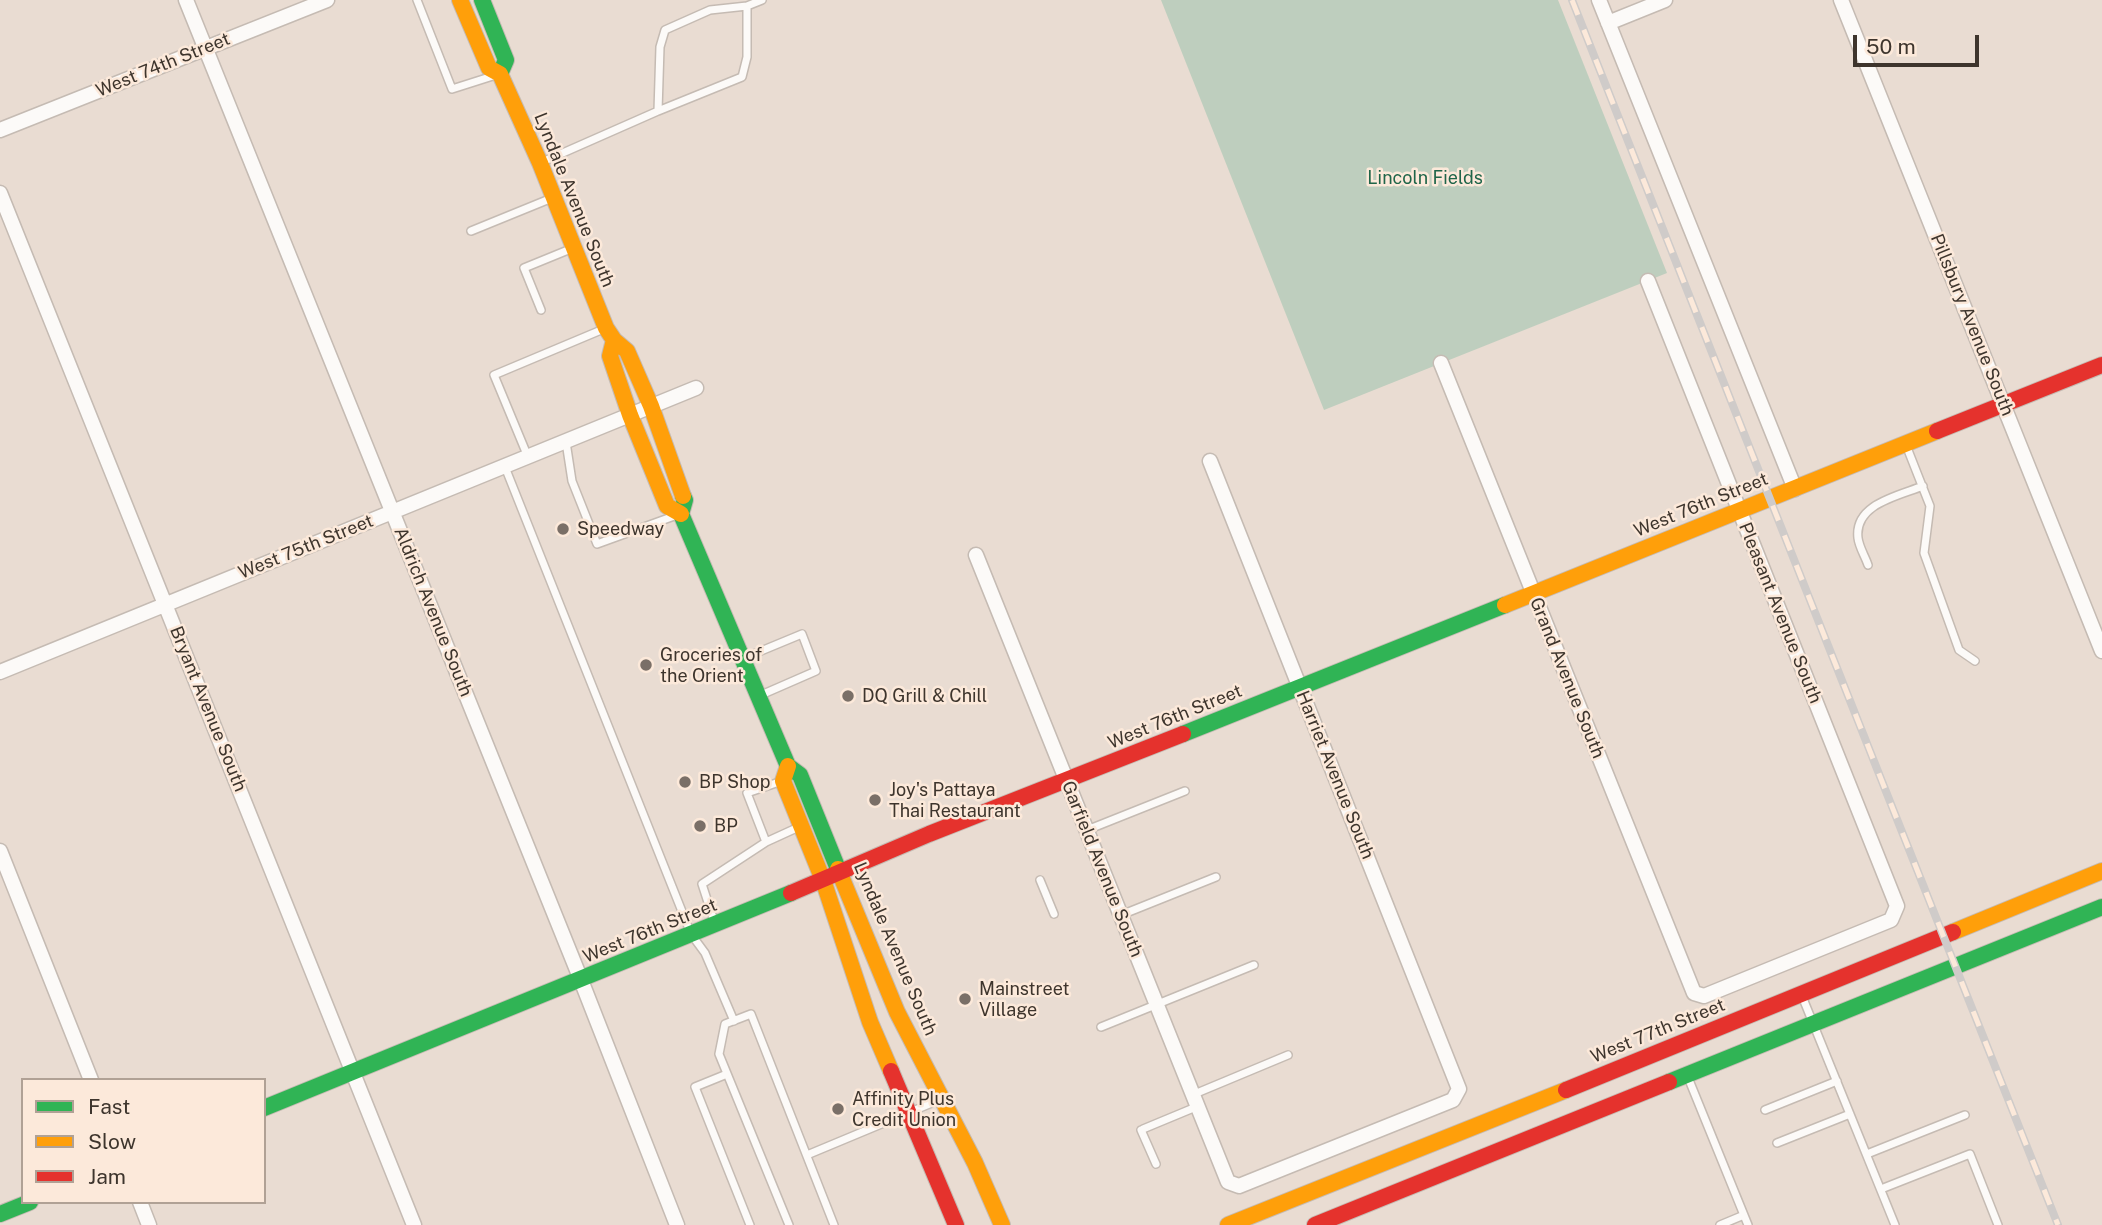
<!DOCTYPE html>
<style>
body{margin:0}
#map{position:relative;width:2102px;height:1225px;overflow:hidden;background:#e9dcd2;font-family:"Public Sans",sans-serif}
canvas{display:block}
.legend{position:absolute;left:21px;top:1078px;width:245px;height:126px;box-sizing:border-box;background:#fce9da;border:2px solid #b0a195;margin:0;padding:9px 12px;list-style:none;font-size:21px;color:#3e352d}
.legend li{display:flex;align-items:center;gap:14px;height:35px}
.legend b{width:35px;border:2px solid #b0a195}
.scale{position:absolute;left:1853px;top:35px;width:126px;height:32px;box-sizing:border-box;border:4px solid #3e352d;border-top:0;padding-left:9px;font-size:21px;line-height:24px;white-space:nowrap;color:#3e352d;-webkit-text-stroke:5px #fce9da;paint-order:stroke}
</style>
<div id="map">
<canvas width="2102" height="1225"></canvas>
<ul class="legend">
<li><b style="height:9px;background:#30b455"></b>Fast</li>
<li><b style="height:9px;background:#ff9f0a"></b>Slow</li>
<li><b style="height:9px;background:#e5322d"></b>Jam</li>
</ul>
<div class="scale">50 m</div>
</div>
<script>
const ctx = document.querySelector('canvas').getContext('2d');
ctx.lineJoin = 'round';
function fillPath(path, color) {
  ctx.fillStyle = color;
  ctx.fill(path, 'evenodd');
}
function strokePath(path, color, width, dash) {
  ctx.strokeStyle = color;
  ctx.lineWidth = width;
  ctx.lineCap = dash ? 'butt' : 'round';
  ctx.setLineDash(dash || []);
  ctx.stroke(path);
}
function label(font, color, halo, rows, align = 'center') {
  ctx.font = font + ' "Public Sans",sans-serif';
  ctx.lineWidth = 5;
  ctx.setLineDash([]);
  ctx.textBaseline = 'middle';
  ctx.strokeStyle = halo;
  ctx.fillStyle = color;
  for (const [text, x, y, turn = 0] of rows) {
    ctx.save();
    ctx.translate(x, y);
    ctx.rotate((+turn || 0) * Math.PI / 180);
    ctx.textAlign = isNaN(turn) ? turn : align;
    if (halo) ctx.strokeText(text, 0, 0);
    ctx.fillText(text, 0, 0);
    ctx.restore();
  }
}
const green = new Path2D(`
 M1161,0H1558L1667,273L1324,410Z`);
const lane = new Path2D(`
 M417,0L452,89L496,75
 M658,111L660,47L665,30L710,10L747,6
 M540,163L658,111L742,77L747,57V6L762,0
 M471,231L552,198
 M541,310L524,268L573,248
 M566,442L572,481L597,544L677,515
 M1906,445L1930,506L1924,553L1959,650L1975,661
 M528,457L494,375L606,328
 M505,467L691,934L705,953L734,1021
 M1868,565C1865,556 1859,547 1858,538C1854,504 1898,496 1923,486
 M744,658L802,634L816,671L761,695
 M782,781L747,793L766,842L801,826
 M1087,830L1185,791
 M1040,880L1054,914
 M1121,915L1216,877
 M715,924L702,884L766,842
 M1802,996L1895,1225
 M1101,1027L1254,965
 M727,1074L695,1087L750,1225
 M1687,1075L1748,1225
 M1192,1095L1288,1055
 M1765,1110L1837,1081
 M1143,1129L1196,1107
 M1141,1130L1156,1164
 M1777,1143L1850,1114
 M1867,1154L1965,1115
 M807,1155L939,1100
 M1881,1189L1970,1154L1998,1225
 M789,1225L719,1054L725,1024L751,1014L834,1225
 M1720,1225L1744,1215`);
const street = new Path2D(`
 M186,0L581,980L677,1225
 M1599,0L1795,489
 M1841,0L2102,651
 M1608,23L1665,0
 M0,130L327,0
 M0,193L414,1225
 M1441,363L1694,993L1704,996L1891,920L1897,906L1648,281
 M976,555L1228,1182L1239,1186L1453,1100L1459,1089L1210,461
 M0,672L696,388
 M0,851L91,1080
 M140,1202L149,1225`);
const fast = new Path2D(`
 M482,0L506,60L500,74
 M683,496L685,500L681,514L788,766L800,775L838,869
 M1183,734L1505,605
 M1669,1082L2102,907
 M264,1108L791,893
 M0,1214L30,1202`);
const slow = new Path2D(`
 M460,0L489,68L500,74L540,163L606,328L614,340L627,351L651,406L683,496
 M614,340L610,356L630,415L667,506L681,514
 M1505,605L1937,431
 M788,766L783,781L823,880L870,1022L891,1071
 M838,869L897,1012L975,1163L1002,1225
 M1953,932L2102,871
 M1228,1225L1566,1090`);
const jam = new Path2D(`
 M1937,431L2102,365
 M791,893L929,834L1183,734
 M891,1071L956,1225
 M1566,1090L1953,932
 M1315,1225L1669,1082`);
const rail = new Path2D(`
 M1572,0L2058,1225`);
const markers = [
 [563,529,7,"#7a6f67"],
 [646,665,7,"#7a6f67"],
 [848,696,7,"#7a6f67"],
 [685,782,7,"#7a6f67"],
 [875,800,7,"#7a6f67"],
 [700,826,7,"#7a6f67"],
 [965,999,7,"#7a6f67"],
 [838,1109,7,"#7a6f67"]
];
const streetNames = [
 ["West 74th Street",163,65,-22],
 ["Lyndale Avenue South",574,200,68],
 ["Pillsbury Avenue South",1972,325,68],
 ["West 76th Street",1701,505,-22],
 ["West 75th Street",306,547,-22],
 ["Aldrich Avenue South",433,612,68],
 ["Pleasant Avenue South",1780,613,68],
 ["Grand Avenue South",1567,678,68],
 ["Bryant Avenue South",208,709,68],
 ["West 76th Street",1175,717,-22],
 ["Harriet Avenue South",1335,775,68],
 ["Garfield Avenue South",1102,869,68],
 ["West 76th Street",650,931,-22],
 ["Lyndale Avenue South",895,949,67],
 ["West 77th Street",1658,1031,-22]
];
const parkNames = [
 ["Lincoln Fields",1425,178]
];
const poiNames = [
 ["Speedway",577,529],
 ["Groceries of",660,655],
 ["the Orient",660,676],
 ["DQ Grill & Chill",862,696],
 ["BP Shop",699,782],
 ["Joy's Pattaya",889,790],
 ["Thai Restaurant",889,811],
 ["BP",714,826],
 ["Mainstreet",979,989],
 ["Village",979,1010],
 ["Affinity Plus",852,1099],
 ["Credit Union",852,1120]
];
fillPath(green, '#becebe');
strokePath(lane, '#c5bbb3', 10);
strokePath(street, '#c5bbb3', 17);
strokePath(fast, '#c5bbb3', 18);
strokePath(slow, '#c5bbb3', 18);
strokePath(jam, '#c5bbb3', 18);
strokePath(lane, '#fcfaf8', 7);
strokePath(street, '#fcfaf8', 14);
strokePath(fast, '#30b455', 16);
strokePath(slow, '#ff9f0a', 16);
strokePath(jam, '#e5322d', 16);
strokePath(rail, '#cfcbc9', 8);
strokePath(rail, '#fce9da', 5, [16]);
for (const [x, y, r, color] of markers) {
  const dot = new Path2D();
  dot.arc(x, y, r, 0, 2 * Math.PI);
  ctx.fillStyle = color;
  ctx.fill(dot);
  strokePath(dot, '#fce9da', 2.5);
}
label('18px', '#3e352d', '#fce9da', streetNames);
label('18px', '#1f6549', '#fce9da', parkNames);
label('18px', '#3e352d', '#fce9da', poiNames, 'left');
</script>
